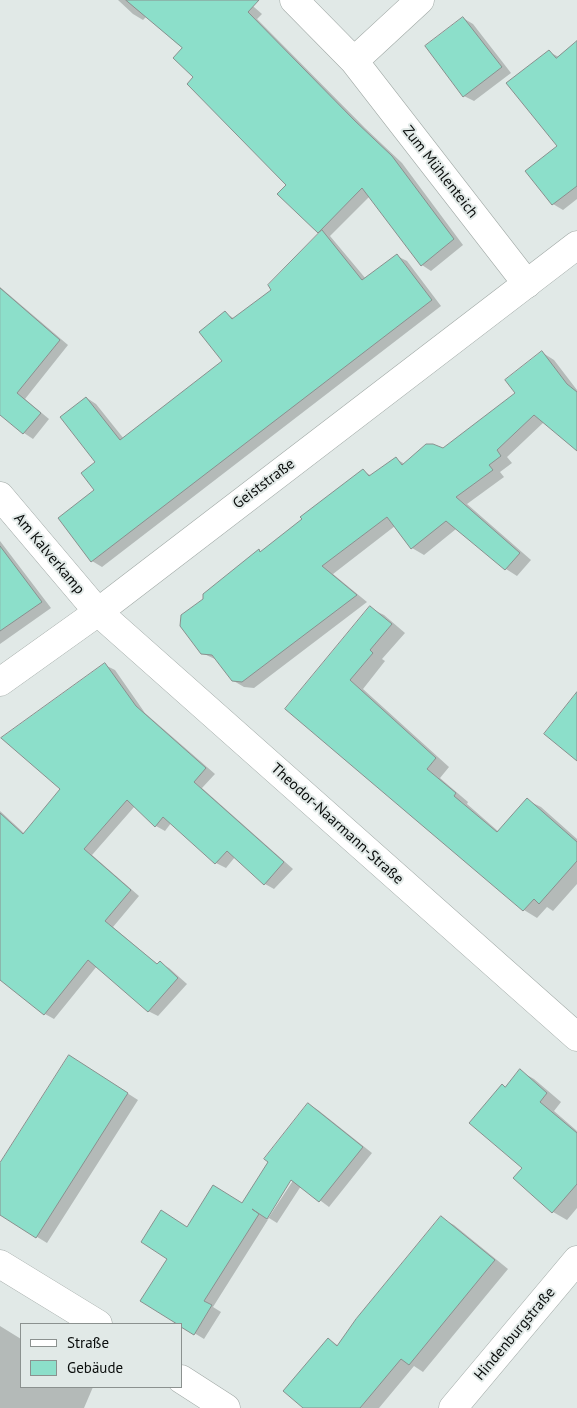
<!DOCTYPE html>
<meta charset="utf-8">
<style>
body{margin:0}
#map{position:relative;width:577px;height:1408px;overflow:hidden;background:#e1e9e7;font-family:"PT Sans",sans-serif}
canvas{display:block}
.legend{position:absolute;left:20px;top:1323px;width:162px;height:65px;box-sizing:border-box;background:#e1e9e7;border:1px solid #8b918f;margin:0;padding:6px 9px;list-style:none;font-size:15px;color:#0a0d0c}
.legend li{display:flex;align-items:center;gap:10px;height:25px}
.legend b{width:25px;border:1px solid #8b918f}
</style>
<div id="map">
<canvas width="577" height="1408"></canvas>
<ul class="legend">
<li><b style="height:6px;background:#fff"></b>Straße</li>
<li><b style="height:14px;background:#8cdfca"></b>Gebäude</li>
</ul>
</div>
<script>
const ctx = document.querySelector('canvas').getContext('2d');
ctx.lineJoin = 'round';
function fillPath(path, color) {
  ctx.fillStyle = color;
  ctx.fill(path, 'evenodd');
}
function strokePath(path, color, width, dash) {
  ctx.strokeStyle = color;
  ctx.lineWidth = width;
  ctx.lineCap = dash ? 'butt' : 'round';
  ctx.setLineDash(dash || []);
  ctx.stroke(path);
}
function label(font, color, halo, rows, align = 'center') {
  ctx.font = font + ' "PT Sans",sans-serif';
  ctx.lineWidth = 4;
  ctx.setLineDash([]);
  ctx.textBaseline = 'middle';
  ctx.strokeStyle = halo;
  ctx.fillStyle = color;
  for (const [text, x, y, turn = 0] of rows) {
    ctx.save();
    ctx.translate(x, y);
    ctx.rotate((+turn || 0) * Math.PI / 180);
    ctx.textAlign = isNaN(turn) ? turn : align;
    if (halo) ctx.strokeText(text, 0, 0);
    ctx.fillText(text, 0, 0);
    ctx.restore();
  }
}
const shadow = new Path2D(`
 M118,0H246L262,14L257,19L365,128L402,163L463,245L431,271L422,265L370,196L330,236L366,279L397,256L407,261L441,306L102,567L92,561L97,462L87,398L96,404L124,439L224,361L225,313L235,319L273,290L321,233L288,185L195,76L184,48L147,16L143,20L133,14Z
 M463,18L473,24L511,73L474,101L464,96Z
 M577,49V199L563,210L553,204L527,171L559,146L549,52L559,57Z
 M0,287L68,345L25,399L49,419L33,439L24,433L0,413Z
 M543,353L554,360L577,390V430L544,422L507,457L512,463L500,472L504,477L467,504L531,560L517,576L506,569L456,529L424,555L412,548L395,526L333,574L367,602L254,688L244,687L232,680L217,660L202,653L204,599L259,551L261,552L363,471L372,476L396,459L405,464L443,449L517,393Z
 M0,541L51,608L0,644Z
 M370,608L384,615L405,633L382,659L385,661L363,689L449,767L440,778L468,802L467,804L499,832L527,800L541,807L577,839V884L553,911L547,907L537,918L524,910L287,708Z
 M105,665L115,670L145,713L215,774L202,788L293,869L274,889L265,884L235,857L226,868L216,863L171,823L165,831L156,826L135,806L92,855L139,896L113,927L158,965L160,963L169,968L187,984L158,1016L148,1011L97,966L54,1019L45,1014L0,979V811L26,835L62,789Z
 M80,1063L138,1100L47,1243L0,1214V1166Z
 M520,1071L534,1079L561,1102L554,1111L577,1131V1208L567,1220L553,1212L524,1168Z
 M308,1104L318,1110L372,1153L329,1207L301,1186L277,1223L269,1218L213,1307L221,1312L204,1339L142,1301L187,1228L242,1204ZM294,1174L296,1176L267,1220L266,1218Z
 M441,1218L454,1225L508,1269L423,1372L414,1366L379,1408H305L328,1339L339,1346Z
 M0,1326L21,1339V1387H93L84,1408H0Z`);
const building = new Path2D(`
 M126,0H259L248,12L355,121L392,156L454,239L421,266L362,188L318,233L277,194L286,185L187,84L193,77L173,58L182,48Z
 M463,17L502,67L463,97L425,46Z
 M577,41V186L552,205L525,171L557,146L506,83L549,50L556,58Z
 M322,230L362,280L397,254L432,300L91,562L58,518L94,490L81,473L95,462L60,417L86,397L120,440L222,361L199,332L225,311L232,319L271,290L268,285Z
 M0,288L60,340L17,393L41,413L23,434L0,415Z
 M542,351L567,384L577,392V451L534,415L497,450L501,456L489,465L493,470L456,497L520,553L505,570L446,521L411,549L387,517L322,566L357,595L242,682L232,681L212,655L201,654L180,626L181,615L203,599V594L259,549L260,552L302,519L300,517L363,469L369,476L396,457L402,465L426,444H433L443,448L515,393L505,380Z
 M0,546L42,602L0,631Z
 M370,606L392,624L370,650L373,653L350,680L436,758L427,769L456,793L454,796L497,832L527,798L577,842V861L539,904L534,899L523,911L285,709Z
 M105,663L136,706L206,768L194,782L284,862L264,885L227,851L215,864L163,817L155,827L127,800L84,849L131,890L105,921L157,964L160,961L178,978L148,1012L88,960L44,1015L0,980V813L23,834L60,789L1,738Z
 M577,692V761L544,734Z
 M69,1055L128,1093L36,1238L0,1215V1163Z
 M520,1069L547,1093L540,1102L577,1133V1184L552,1213L513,1178L522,1168L469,1123L502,1084L505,1087Z
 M308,1103L363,1147L319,1202L291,1180L267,1219L252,1209L259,1214L204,1301L212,1305L194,1335L181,1327V1324H177L140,1301L167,1259L141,1242L161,1210L187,1227L213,1185L242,1203L268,1162L264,1159Z
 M441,1216L495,1260L409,1365L401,1359L360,1408H303L283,1391L328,1338L337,1346L356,1319Z`);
const street = new Path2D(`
 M294,0L354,61L527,284
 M354,61L420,0
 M0,496L98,612L577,1037
 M0,1264L98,1324
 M181,1379L226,1408
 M453,1408L577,1260`);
const secondary = new Path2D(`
 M0,682L98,612L577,245`);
const streetNames = [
 ["Zum Mühlenteich",440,172,52],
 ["Geiststraße",264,484,-37],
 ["Am Kalverkamp",49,554,50],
 ["Theodor-Naarmann-Straße",337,824,42],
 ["Hindenburgstraße",515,1334,-50]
];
fillPath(shadow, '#0003');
fillPath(building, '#8cdfca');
strokePath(building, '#89908e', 1);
strokePath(street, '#a0a8a5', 29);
strokePath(secondary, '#a0a8a5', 29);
strokePath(street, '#fff', 28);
strokePath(secondary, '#fff', 28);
label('15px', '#0a0d0c', '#e1e9e7', streetNames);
</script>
